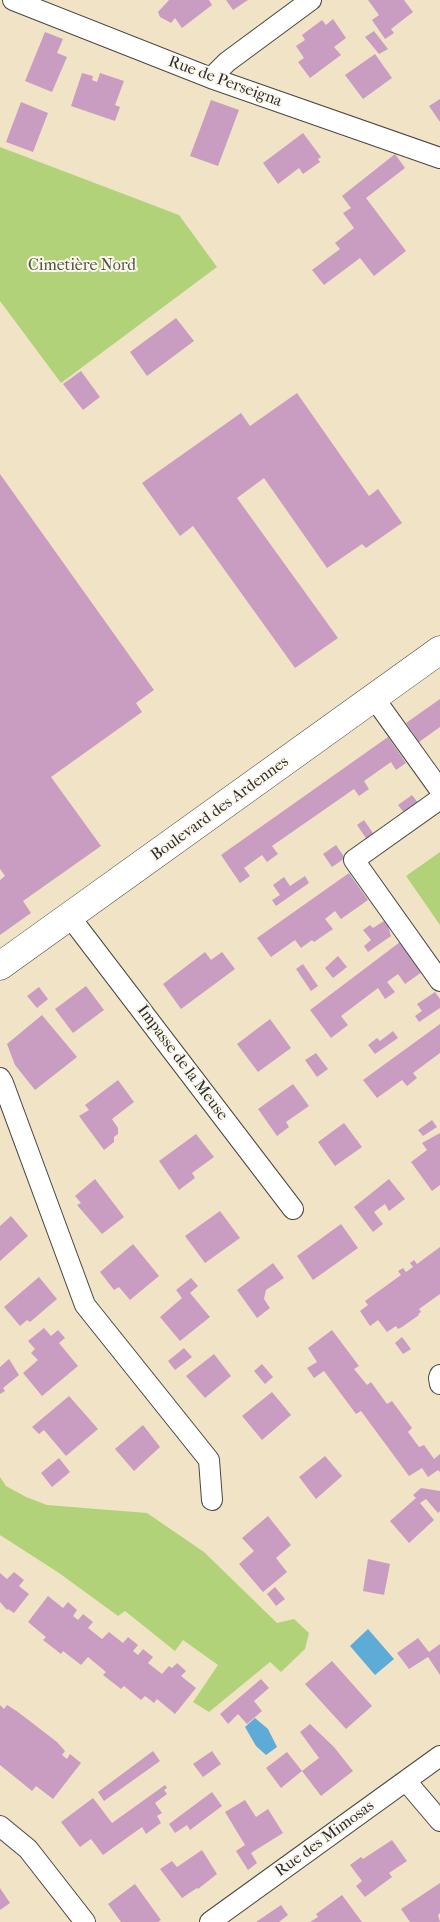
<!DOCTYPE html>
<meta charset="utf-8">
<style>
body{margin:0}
canvas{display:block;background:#f1e3c6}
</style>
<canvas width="440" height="1922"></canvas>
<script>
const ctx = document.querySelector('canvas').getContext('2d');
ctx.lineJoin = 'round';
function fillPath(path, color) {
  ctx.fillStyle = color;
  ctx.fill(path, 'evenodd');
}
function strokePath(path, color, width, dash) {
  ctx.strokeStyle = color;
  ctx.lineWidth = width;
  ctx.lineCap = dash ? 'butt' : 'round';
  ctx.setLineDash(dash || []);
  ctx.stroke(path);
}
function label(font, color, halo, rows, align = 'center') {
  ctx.font = font + ' "IM FELL French Canon",serif';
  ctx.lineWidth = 4;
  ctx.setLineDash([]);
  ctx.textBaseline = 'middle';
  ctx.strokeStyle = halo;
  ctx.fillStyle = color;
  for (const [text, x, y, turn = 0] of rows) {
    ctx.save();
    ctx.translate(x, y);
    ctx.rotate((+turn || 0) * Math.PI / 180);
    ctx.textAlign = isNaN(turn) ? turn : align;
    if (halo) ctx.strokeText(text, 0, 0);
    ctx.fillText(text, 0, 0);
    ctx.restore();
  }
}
const green = new Path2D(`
 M0,147L179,215L217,267L61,383L0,301Z
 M440,852V925L406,876Z
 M0,1477L6,1486L26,1497L47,1505L147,1513L204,1552L277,1623L294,1619L309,1633L305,1649L281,1672L270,1662L209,1712L193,1702L218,1665L183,1640L175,1651L125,1611L118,1616L59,1573L0,1535Z`);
const water = new Path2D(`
 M368,1629L394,1659L375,1675L350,1646Z
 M255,1718L268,1729L277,1747L266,1755L256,1746L245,1727Z`);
const building = new Path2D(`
 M169,0H209L212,5L182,28L175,18L171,23L160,17L158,12Z
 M226,0H248L233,10Z
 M368,0H404L413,12L391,29L394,33L385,39L372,20L379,15Z
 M333,19L346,38L334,47L341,55L310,78L298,62L304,58L296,46L305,40L302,35L322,20L326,25Z
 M374,31L388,49L379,54L365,37Z
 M45,32L63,39L57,53L67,57L52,92L25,81Z
 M375,54L392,78L363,99L345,75Z
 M82,73L93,76L92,80L97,82L100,73L124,81L115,105L120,107L115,121L71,106Z
 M440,99V122L429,106Z
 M211,100L239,110L218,166L190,156Z
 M21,102L48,113L33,152L6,142Z
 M303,133L321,157L318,159L320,162L303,174L299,168L278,184L263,163Z
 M395,154L405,168L366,198L406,251L374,276L360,258L324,285L312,270L340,249L335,243L354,228L343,213L351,208L342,196Z
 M176,318L194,341L147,376L130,352Z
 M81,371L100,397L83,410L63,384Z
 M297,393L369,496L378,489L402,523L366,548L362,544L327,568L264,478L237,498L338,638L295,668L193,526L180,536L142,483L241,413L250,426Z
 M0,474L154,690L136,703L142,712L51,777L101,846L23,901L31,913L0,935V880L5,876L0,869Z
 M440,699V727L419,742L406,723Z
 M388,737L406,763L396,770L391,762L364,781L369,789L359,796L354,789L272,846L278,854L267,862L262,855L244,868L250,876L240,883L221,855Z
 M412,795L419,804L405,814L398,805Z
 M364,820L375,836L368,841L357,825Z
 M336,845L345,858L332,867L323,854Z
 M349,873L368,900L341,919L335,911L325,919L333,929L314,942L312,940L301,948L295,940L271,957L257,938Z
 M305,876L309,883L276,906L272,900L280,895L273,885L284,877L290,886Z
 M384,921L388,926L391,936L368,952L364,946L371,940L363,930L370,925L373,928Z
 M400,942L422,972L405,984L398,974L387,982L395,992L385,999L378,988L341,1016L348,1025L331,1038L310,1010Z
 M205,952L211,960L222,952L235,969L181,1009L163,984Z
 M338,956L347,967L333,978L325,968Z
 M303,964L318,986L311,991L296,969Z
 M86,986L104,1010L73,1033L55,1009Z
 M39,987L48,999L37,1008L27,996Z
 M435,992L440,999V1008L419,1022L415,1016L422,1011L417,1004Z
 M42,1015L77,1057L35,1090L15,1065L7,1044Z
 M270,1019L291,1048L258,1072L237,1044Z
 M440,1024V1053L413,1073L417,1078L407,1086L402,1080L377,1098L363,1080Z
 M393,1031L398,1038L375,1054L368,1045L377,1038L380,1041Z
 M316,1053L328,1069L317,1077L305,1060Z
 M118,1080L134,1102L112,1119L118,1128V1134L114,1137V1142L104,1150L79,1116L89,1110L85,1105Z
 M293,1084L309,1106L286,1122L289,1127L277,1136L258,1109Z
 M432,1120L437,1127L423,1136L418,1130Z
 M344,1123L362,1147L335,1166L318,1142Z
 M440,1133V1185L432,1191L411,1162L427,1150L422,1143Z
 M196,1134L214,1157L192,1173L195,1178L179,1190L159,1161Z
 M95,1179L124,1217L102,1234L77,1205L81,1203L75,1196Z
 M389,1179L405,1199L389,1211L385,1204L374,1212L383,1224L373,1232L354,1207Z
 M220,1211L240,1238L205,1263L185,1236Z
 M11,1216L28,1236L0,1261V1226Z
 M341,1224L358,1248L313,1280L297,1256Z
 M133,1244L159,1276L130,1300L119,1287L114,1290L100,1272Z
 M440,1247V1294L419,1309L421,1312L418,1314L419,1315L402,1327L398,1329L396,1326L387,1332L378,1320L370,1326L360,1311L368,1305L365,1301L401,1275L398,1271L403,1268L406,1272L413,1267L410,1263L414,1260L417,1264Z
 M273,1263L284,1278L266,1290L264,1299L270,1308L257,1318L237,1290Z
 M39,1277L57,1299L30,1322L27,1320L20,1326L4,1307Z
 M191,1278L198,1286L190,1293L210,1317L180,1341L160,1317L182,1298L176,1290Z
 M44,1328L51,1336L58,1330L65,1338L59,1343L78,1366L42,1396L23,1373L38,1360L31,1353L35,1349L28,1341Z
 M332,1330L359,1366L354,1369L367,1385L371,1382L387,1404L392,1401L412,1428L408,1432L419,1447L424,1445L434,1459L440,1454V1472L438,1470L428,1477L422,1468L409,1476L361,1411L356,1414L324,1371L314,1378L307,1368L317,1362L308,1348Z
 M402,1337L411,1349L403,1354L395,1343Z
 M184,1348L192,1357L175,1370L168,1361Z
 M214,1354L231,1376L205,1398L186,1376Z
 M9,1359L19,1375L3,1388L5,1391L0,1394V1367Z
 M262,1364L273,1377L265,1384L254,1371Z
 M272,1392L291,1415L262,1440L242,1416Z
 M69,1396L98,1429L66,1456L44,1430L39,1434L32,1427Z
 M143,1425L160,1447L134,1471L115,1449Z
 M325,1456L342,1476L316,1499L299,1477Z
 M59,1458L70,1472L52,1487L41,1473Z
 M421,1488L440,1491V1511L438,1513L426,1499L420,1503L434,1520L409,1543L390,1521L416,1498L413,1495Z
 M268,1516L291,1545L276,1558L287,1572L263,1592L239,1564L254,1551L242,1538Z
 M368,1559L390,1564L384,1595L363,1591Z
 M14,1572L24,1580L19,1586L29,1594L14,1613L8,1609L7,1610L0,1602V1573L7,1579Z
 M275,1587L285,1599L276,1606L267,1594Z
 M48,1596L63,1608L68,1602L77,1610L73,1616L78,1620L83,1614L93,1622L88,1628L102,1639L109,1632L123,1643L128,1637L138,1645L133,1651L138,1655L143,1649L153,1657L148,1663L162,1674L169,1666L172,1668L177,1663L186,1671L181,1676L196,1688L175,1714L157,1699L154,1703L145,1696L141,1700L124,1686L121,1689L103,1675L106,1672L88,1657L81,1665L63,1651L61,1654L43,1640L46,1637L28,1622Z
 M418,1638L429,1652L440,1644V1675L428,1657L409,1669L397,1653Z
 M332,1661L372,1706L346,1729L305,1684Z
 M261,1679L269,1688L254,1701L262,1711L247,1724L238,1714L228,1724L220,1714Z
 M0,1705L4,1709L7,1705L18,1712L57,1742L65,1751L62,1755L67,1759L70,1754L81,1763L53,1799L36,1786L32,1791L0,1765Z
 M310,1724L334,1747L353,1771L321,1796L302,1771L281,1788L266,1768L287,1752L302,1771L319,1758L300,1732Z
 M153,1751L160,1761L104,1801L98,1792Z
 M212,1751L221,1764L203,1777L193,1764Z
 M165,1785L167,1788L164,1790L167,1794L155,1803L162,1813L157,1816L161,1823L146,1834L142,1827L103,1855L91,1839L80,1847L61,1822L93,1798L112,1823Z
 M212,1792L222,1806L190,1830L187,1825L175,1833L169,1824Z
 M245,1800L256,1817L268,1809L283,1833L251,1853L257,1863L248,1870L236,1851L245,1845L225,1812Z
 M392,1840L407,1861L389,1873L392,1877L365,1897L356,1886L362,1881L350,1865L361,1857L363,1859Z
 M202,1850L217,1874L198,1889L197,1888L182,1898L160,1869L172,1861L177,1867Z
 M440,1883V1913L438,1915L440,1922H410L401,1909Z
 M135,1884L161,1920L158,1922H121L108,1904Z
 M0,1888L10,1903L0,1910Z
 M342,1895L362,1922H310L318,1917L316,1914Z
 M281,1905L288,1915L279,1922H256Z`);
const minor = new Path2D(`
 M13,0L211,78L440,158
 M211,78L227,62L311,0
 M374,698L440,790
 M440,799L354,860L440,981
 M70,917L293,1209
 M0,1078L3,1083L85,1305L209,1460L212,1500
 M440,1375L439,1378L440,1384
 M406,1781L440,1821
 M0,1826L28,1849L85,1922
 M210,1922L440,1756`);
const secondary = new Path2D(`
 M0,966L440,650`);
const streetNames = [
 ["Rue de Perseigna",225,82,20],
 ["Boulevard des Ardennes",220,809,-36],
 ["Impasse de la Meuse",182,1063,53],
 ["Rue des Mimosas",325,1839,-36]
];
const parkNames = [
 ["Cimetière Nord",82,266]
];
fillPath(green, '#b2d27a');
fillPath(water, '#5dabd6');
fillPath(building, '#c99dc2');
strokePath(minor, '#494742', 22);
strokePath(secondary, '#494742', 29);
strokePath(minor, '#fff', 20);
strokePath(secondary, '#fff', 28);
label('16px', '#2b2b2b', '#fbf7ec', streetNames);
label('16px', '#4d553f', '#fbf7ec', parkNames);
</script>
